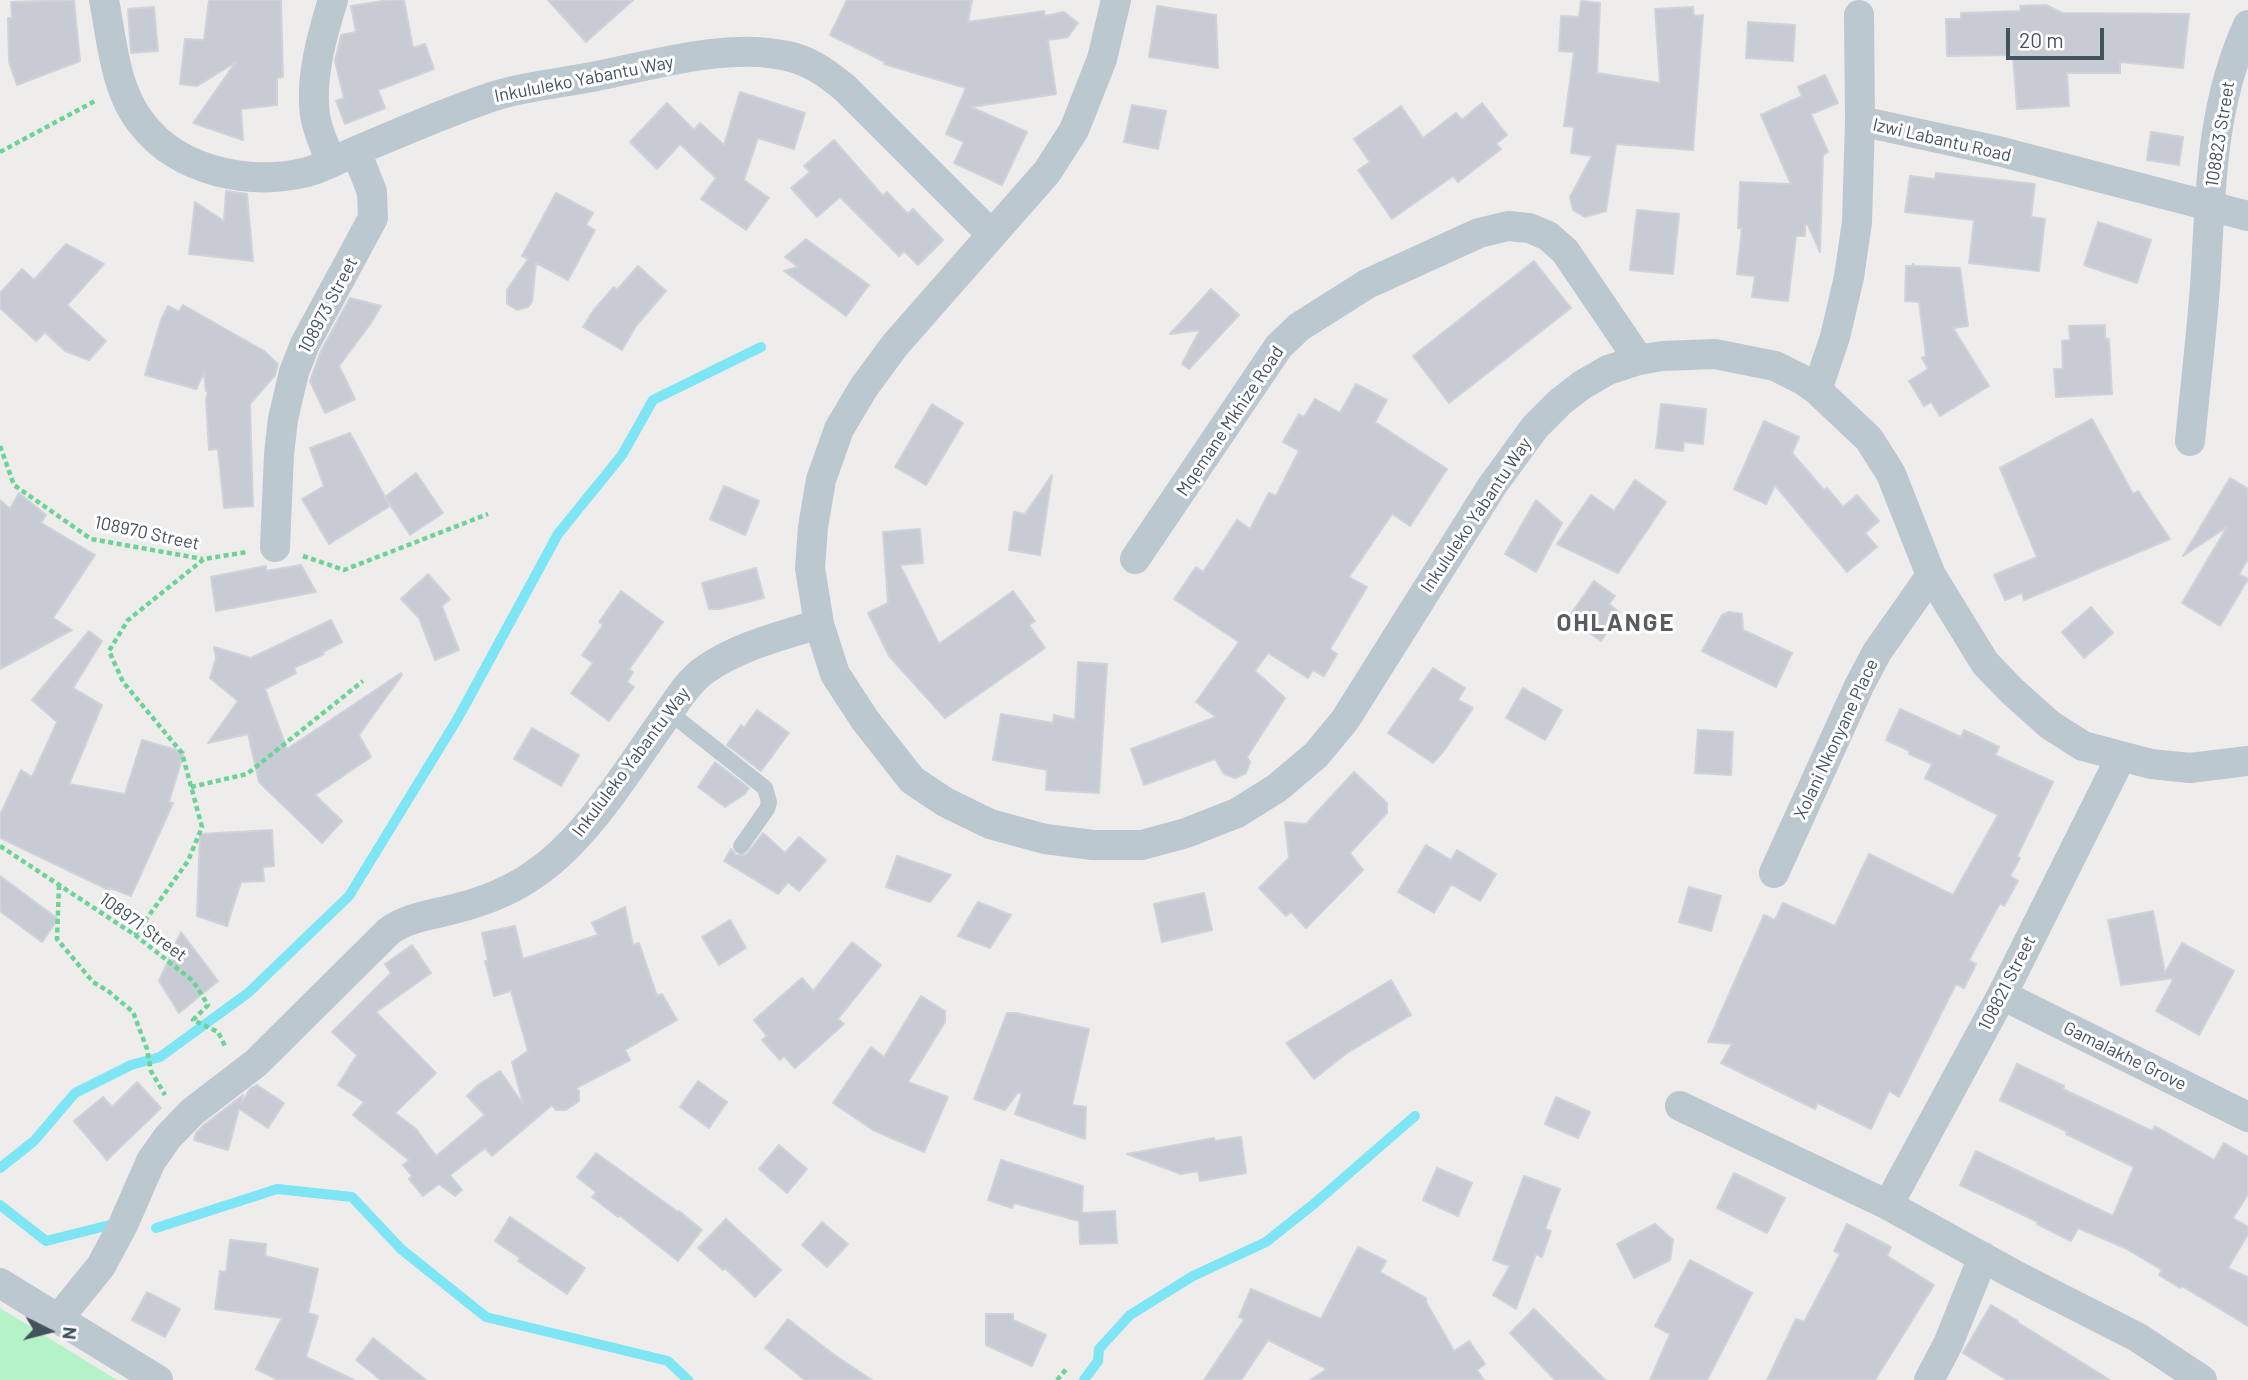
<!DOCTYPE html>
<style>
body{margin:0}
#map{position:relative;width:2248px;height:1380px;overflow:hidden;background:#efecec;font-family:Barlow,sans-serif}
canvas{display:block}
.north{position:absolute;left:14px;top:1296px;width:70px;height:70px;-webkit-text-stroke:5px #fff;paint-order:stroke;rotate:96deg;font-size:19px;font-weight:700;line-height:28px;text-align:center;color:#43525b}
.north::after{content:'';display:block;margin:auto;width:24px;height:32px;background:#43525b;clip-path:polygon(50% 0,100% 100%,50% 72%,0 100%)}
.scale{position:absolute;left:2006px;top:28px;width:98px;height:32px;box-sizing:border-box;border:4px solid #43525b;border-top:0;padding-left:9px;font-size:21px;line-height:24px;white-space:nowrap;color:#43525b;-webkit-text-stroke:5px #fff;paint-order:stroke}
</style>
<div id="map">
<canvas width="2248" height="1380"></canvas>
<div class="north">N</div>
<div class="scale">20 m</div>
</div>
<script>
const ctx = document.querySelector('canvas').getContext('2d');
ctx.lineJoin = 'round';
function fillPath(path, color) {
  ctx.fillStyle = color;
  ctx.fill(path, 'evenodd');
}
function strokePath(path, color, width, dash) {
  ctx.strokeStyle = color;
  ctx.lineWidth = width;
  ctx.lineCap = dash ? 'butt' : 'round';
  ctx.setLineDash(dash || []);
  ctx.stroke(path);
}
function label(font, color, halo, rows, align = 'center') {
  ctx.font = font + ' Barlow,sans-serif';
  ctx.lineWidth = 6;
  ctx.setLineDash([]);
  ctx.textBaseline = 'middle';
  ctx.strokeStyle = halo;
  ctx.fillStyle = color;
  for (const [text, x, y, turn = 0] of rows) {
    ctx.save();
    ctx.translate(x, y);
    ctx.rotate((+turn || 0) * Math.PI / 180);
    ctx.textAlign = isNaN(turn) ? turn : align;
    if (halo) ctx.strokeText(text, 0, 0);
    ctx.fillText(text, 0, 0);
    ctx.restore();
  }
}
const green = new Path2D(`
 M0,1308L117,1380H0Z`);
const stream = new Path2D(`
 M0,1168L34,1141L75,1093L131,1065L160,1057L248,993L349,896L458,718L558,534L622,455L653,400L761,347
 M0,1205L46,1241L114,1224
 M156,1228L277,1189L352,1197L401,1249L486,1317L668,1361L688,1380
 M1084,1380L1098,1361L1099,1349L1130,1315L1193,1276L1266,1242L1315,1203L1415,1116`);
const building = new Path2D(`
 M74,0L80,61L17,85L9,62L8,18H12L11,2Z
 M209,0H281L283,77L277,78V105L241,109L243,140L193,123L236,62L197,86L180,84L185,39L204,40Z
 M389,0H404L413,48L425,44L434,69L378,90L385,108L345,124L336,101L344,98L335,61L341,35L356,32L351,6Z
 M548,0H633L586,42Z
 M847,0H972L968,22L1044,11V16L1064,12L1078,23L1068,37L1048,40L1056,94L971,107L1027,132L1002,185L954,163L964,142L946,134L966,88L884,64L885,62L830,35Z
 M1581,1L1600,3L1597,73L1660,83L1655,9L1693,7L1694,16L1703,15L1693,150L1616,144L1606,211L1585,217L1573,210L1570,197L1592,156L1571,153L1574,127L1564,126L1574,52L1559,51L1561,16L1579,17Z
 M2046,5L2062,13L2189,14L2183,68L2120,62V73H2067L2069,106L2017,109L2013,55L1947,56L1946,19H1961V13L2021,11L2020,6Z
 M1157,6L1216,15L1218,68L1149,57Z
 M154,7L158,51L131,53L128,9Z
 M1748,22L1795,25L1793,61L1746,58Z
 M1825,75L1838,103L1811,114L1828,152L1823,155L1820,252L1808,225L1805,224V236H1796L1788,301L1752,297L1755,276L1737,274L1742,228H1738L1740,182L1791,184L1761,115L1802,96L1798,87Z
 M740,92L805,113L794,149L758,138L744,180L769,198L746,230L701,199L716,178L680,144L657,169L630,142L667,103L694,130L700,123L724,145Z
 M1482,103L1507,135L1496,144L1501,149L1458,182L1453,176L1392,219L1358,170L1370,162L1354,139L1401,106L1423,138L1456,113L1462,120Z
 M1132,105L1166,111L1158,149L1124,142Z
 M2151,132L2183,137L2179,165L2147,160Z
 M834,140L883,196L887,192L908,214L913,209L943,240L918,265L904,251L899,256L840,197L817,217L791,188L810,172L804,166Z
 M1936,173L2035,184L2031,217L2045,219L2039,271L1969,263L1974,220L1905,212L1910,176L1935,179Z
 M226,191L247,194L253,261L189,254L195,202L224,221Z
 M556,193L593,213L586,225L595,230L568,280L536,263L532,302L528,307L517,310L507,304V290L528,259L522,256Z
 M1637,210L1679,214L1673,274L1630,270Z
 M2098,222L2151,240L2137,283L2084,265Z
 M806,239L869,285L846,316L784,271L798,267L785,257Z
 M66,244L104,264L67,305L106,341L89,360L65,351L45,332L36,341L0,308V293L22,269L34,280Z
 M1534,261L1571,308L1449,403L1413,356Z
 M1913,264L1915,266L1960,268L1968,326L1953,328L1989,386L1940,416L1931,402L1924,406L1909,381L1928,369L1922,358L1926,356L1919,302L1905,301L1906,266H1914Z
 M638,266L666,291L636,326L622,350L583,327L593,311L614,287L617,290Z
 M1211,289L1239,315L1189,369L1182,364L1200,330L1170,334Z
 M350,298L381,306L371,323L339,366L355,399L325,413L310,381L321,351Z
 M183,305L264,351L278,364L275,375L250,404L253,506L224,508L218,449L209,450L206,400L208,392L206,391L204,373L196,389L145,375L161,320L168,306L179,312Z
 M2105,325V339H2109L2112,394L2056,397L2054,369H2063L2062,341L2070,340L2069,326Z
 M1356,384L1387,400L1375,422L1447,469L1410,526L1392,514L1349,577L1367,587L1330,649L1337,654L1324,676L1313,670L1308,678L1268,653L1255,671L1285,698L1247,757L1250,762L1246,773L1235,778L1224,774L1215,759L1144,785L1131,749L1216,717L1196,702L1239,642L1174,599L1196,567L1203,572L1237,520L1250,529L1269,493L1276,496L1299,451L1283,442L1299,414L1304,417L1315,399L1340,413Z
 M932,404L963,423L926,485L895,467Z
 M1661,404L1706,409L1703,444L1684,442L1683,451L1656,448Z
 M2092,419L2133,494L2138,491L2170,539L2024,600L2022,593L2005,600L1994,575L2037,557L2000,468Z
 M1764,421L1799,437L1792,453L1824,490L1827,488L1843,507L1857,495L1879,521L1865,533L1877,547L1847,572L1775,485L1766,504L1734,489Z
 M350,433L390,506L329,544L302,499L324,486L310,448Z
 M416,473L443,513L410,535L385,497Z
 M1052,475L1040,555L1009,550L1014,512L1025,514Z
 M2230,478L2248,489V559L2239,574L2248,579L2220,626L2182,603L2227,527L2183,556Z
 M1635,480L1666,502L1618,573L1557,544L1591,495L1614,511Z
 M724,486L759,501L745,535L710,519Z
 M19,493L46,515L41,523L95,555L53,618L72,630L0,669V500L10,509Z
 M1536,500L1562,523L1536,572L1505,554Z
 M920,529L923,563L900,565L939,644L1013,591L1035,621L1029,625L1045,648L945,718L889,656L868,613L888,603L883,532Z
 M301,565L316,592L216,611L211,577L266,566V571Z
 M756,568L764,598L720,609H709L702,583Z
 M428,574L450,599L442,606L459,650L435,660L419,618L401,599Z
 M1594,581L1615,596L1609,604L1620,613L1601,641L1568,618Z
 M621,591L663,622L629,669L633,672L627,682L634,687L609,721L571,693L593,663L582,655L603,625L599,622Z
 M2091,607L2113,633L2084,658L2062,632Z
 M1729,612L1742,614L1743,630L1792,653L1776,687L1702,651L1722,615Z
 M331,620L342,642L323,652L324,654L294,668L296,673L265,689L287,749L401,673L402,675L359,735L371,757L315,795L342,821L322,843L259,782L248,734L208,743L238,701L210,678L216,658L214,647L251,658Z
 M89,631L102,641L73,688L102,705L69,784L125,794L142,740L184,752L169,802L173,803L131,896L110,888L109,890L0,838V815L21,770L32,777L57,722L32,700Z
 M1078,662L1107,664L1099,793L1046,790L1047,770L993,760L1001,714L1053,723L1054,715L1075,720Z
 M1433,668L1465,688L1458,700L1473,708L1443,752L1433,763L1388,733Z
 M1523,688L1562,710L1545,740L1506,718Z
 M1900,709L1961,737L1964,730L1999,747L1995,755L2053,782L2017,856L2020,858L2010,876L2018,881L2004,906L2000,903L1969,960L1976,964L1964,988L1956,984L1899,1097L1889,1091L1871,1129L1818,1103L1815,1109L1721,1063L1732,1044L1708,1042L1764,915L1775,920L1783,903L1835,926L1869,854L1953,895L1998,815L1925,778L1932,764L1909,754L1910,751L1886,740Z
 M757,710L789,733L761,771L727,745L741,725L744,728Z
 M532,728L579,755L561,786L514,759Z
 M1698,730L1733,732L1731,775L1695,773Z
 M715,762L749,788L745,794L725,807L698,787Z
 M1354,772L1387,803V813L1350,853L1363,870L1306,928L1291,912L1286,916L1259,888L1289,858L1285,822L1306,824Z
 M272,830L274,866L263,867L264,881L241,882L227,926L197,916L200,834Z
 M763,833L785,853L799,837L826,860L799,891L788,882L778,894L724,861L731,849L736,855H746Z
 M1426,845L1451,860L1457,850L1496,874L1480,901L1451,884L1434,913L1398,892Z
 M897,856L951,875L930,902L886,887Z
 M0,876L58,919L42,942L0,911Z
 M1689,887L1721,896L1711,931L1679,922Z
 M1204,893L1212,930L1162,942L1154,904Z
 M978,902L1011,915L990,948L958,936Z
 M625,907L633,945L639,943L657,996L662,994L677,1020L625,1050L630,1060L576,1088L579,1091V1101L566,1110H556L552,1105L492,1156L485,1148L450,1175L462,1190L455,1196L439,1184L423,1196L409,1179L412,1176L403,1165L409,1160L353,1115L364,1102L338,1085L357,1055L332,1032L391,973L385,964L412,945L431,973L376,1012L436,1073L395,1113L416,1129L436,1156L485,1115L467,1096L478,1085L500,1071L523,1104L512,1062L528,1051L511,991L494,996L485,961H488L482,933L515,926L523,959L598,935L592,923Z
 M2153,911L2165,973L2182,943L2234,971L2199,1035L2156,1011L2174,978L2121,985L2108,920Z
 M730,920L746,948L719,965L702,937Z
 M181,932L218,981L179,1013L159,981Z
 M852,942L881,965L838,1019L844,1024L795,1068L784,1056L780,1060L762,1040L767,1036L754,1020L802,978L813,991Z
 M1391,980L1411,1015L1347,1053L1314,1079L1286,1043Z
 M921,996L945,1011V1022L908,1082L948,1097L924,1152L873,1130L833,1103L871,1047L884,1057Z
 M1007,1013H1016L1089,1029L1072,1105L1086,1107L1085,1139L1015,1114L1022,1094L1018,1092L1005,1110L974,1099Z
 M2017,1064L2064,1086L2063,1089L2152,1131L2155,1126L2214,1160L2224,1143L2248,1157V1194L2233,1218L2248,1227V1234L2228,1268L2248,1277V1326L2182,1286L2180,1288L2159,1275L2162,1270L2125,1248L2078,1228L2071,1241L2037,1224L2038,1222L1960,1185L1976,1151L2113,1216L2134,1167L2066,1134L2068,1132L2000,1100Z
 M698,1081L727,1102L709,1128L680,1107Z
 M137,1082L161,1108L107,1160L74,1121L103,1097L112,1107Z
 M257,1085L284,1103L268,1128L239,1109L228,1150L194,1140L196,1133L204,1125L243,1095L241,1104L250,1089Z
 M1556,1097L1590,1112L1578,1138L1545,1124Z
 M1241,1137L1246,1173L1200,1181L1198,1171L1181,1174L1127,1154L1214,1138L1215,1141Z
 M779,1145L807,1169L787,1193L759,1169Z
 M596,1153L678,1212L679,1211L702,1230L678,1261L619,1215L618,1217L592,1197L596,1192L577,1177Z
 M1001,1160L1083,1186L1082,1213L1115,1211L1117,1243L1080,1244L1079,1221L1014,1203L1012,1208L988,1200Z
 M1437,1168L1472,1183L1458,1216L1423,1200Z
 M1734,1173L1785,1198L1767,1233L1717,1208Z
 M1524,1176L1560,1189L1545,1229L1551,1231L1542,1257L1536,1254L1516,1309L1493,1295L1510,1266L1493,1260Z
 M510,1217L585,1268L567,1294L518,1261L520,1258L495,1241Z
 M726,1219L781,1270L755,1297L725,1268L723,1270L698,1248Z
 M822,1222L848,1244L827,1267L802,1245Z
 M1655,1224L1673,1240L1670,1260L1634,1278L1617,1244Z
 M1847,1224L1891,1247L1887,1256L1934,1285L1875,1380H1767L1796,1319L1804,1322L1840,1254L1834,1251Z
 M230,1240L266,1244L265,1256L318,1269L308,1313L318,1316L306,1357L354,1380H278L256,1369L282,1318L215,1309L220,1271L226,1272Z
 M1358,1247L1386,1261L1380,1272L1426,1298V1302L1454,1351L1469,1341L1485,1364L1477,1370L1484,1380H1310L1327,1369L1268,1340L1241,1380H1204L1244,1320L1239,1317L1251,1289L1321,1319Z
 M1690,1260L1752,1293L1707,1380H1650L1670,1334L1655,1326Z
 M147,1292L180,1309L165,1337L132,1320Z
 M1991,1305L2018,1321L2017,1322L2110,1380H2007L1963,1353Z
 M1534,1309L1605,1380H1555L1510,1333Z
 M986,1314H1013V1320L1046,1335L1032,1366L986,1345Z
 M788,1319L833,1354L872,1380H805L765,1348Z
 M373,1338L426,1380H381L356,1360Z`);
const path = new Path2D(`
 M0,152L95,101
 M0,446L14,485L91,539L203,559
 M303,556L344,570L488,514
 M191,787L247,774L363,681
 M0,846L135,935L193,981L208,1005L193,1020L218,1032L226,1048
 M59,885L57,939L93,982L108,991L133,1012L147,1049L151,1071L165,1095
 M135,935L188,861L202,827L182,753L123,682L109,651L128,620L204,559L247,552
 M1057,1380L1068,1367`);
const service = new Path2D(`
 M669,712L765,788L769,802L767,809L741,846`);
const minor = new Path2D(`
 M104,0C112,41 115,92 143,125C180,172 251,186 307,172C326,167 343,156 361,149C401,132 442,114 483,100C518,87 555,84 592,77C654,65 733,40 795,58C815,64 830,76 845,88L992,235
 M1116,0L1102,59L1074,130L1047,172L895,345L864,387L839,429L821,480L813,527L810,568L819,624L835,674L865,720L912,780L945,802L990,824L1045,839L1093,845H1142L1186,833L1237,813L1277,788L1316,755L1345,720L1492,486L1535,427L1560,402L1582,385L1608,370L1639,360L1662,356L1715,354L1775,366L1803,380L1817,390L1869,439L1891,474L1931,575L1985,663L2012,691L2050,725L2083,746L2151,764L2190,768L2248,761
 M1860,121L1998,151L2248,216
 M331,163C326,148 317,131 315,115C310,78 322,35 333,0
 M1817,390L1835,337L1849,277L1857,222L1860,121L1859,15
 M2190,441C2195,390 2201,338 2205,287C2211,195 2209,111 2248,25
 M275,547L279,454L283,419L294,372L305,344L373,218L372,192L356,151
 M1135,559L1279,346L1299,327L1367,284L1479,233L1508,226L1529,228L1548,236L1565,251L1639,360
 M1774,873L1859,686L1877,652L1931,575
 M2002,995L2248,1117
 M1680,1106L1888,1205L2013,1274L2137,1337L2202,1380
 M1888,1205L2002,995L2121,757
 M0,1283L158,1380
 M58,1319L101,1266L123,1225L151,1161L168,1137L192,1112L256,1063L389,931C409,917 431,915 454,909C482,902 513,890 536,873C586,839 627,771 662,722C675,704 687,682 706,669C739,646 781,636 819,624
 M1929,1380L1948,1344L1983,1257`);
const streetNames = [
 ["Inkululeko Yabantu Way",584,79,-11],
 ["108823 Street",2220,134,-81],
 ["Izwi Labantu Road",1942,140,13],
 ["108973 Street",328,305,-62],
 ["Mqemane Mkhize Road",1230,421,-56],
 ["Inkululeko Yabantu Way",1476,515,-56],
 ["108970 Street",147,533,12],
 ["Xolani Nkonyane Place",1836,739,-65],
 ["Inkululeko Yabantu Way",631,762,-53],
 ["108971 Street",143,927,36],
 ["108821 Street",2007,983,-63],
 ["Gamalakhe Grove",2125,1056,26]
];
const districtNames = [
 ["OHLANGE",1616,623]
];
fillPath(green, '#b4f3c7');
strokePath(stream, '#7de5f4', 10);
fillPath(building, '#c7cbd3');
strokePath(building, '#cfd3d9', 2);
strokePath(path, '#69d496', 4.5, [5, 3.5]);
strokePath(service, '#bbc8d0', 16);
strokePath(minor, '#bbc8d0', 30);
label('18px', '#43525b', '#fff', streetNames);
ctx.letterSpacing = '2px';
label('bold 24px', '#585d62', '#fff', districtNames);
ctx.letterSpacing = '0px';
</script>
